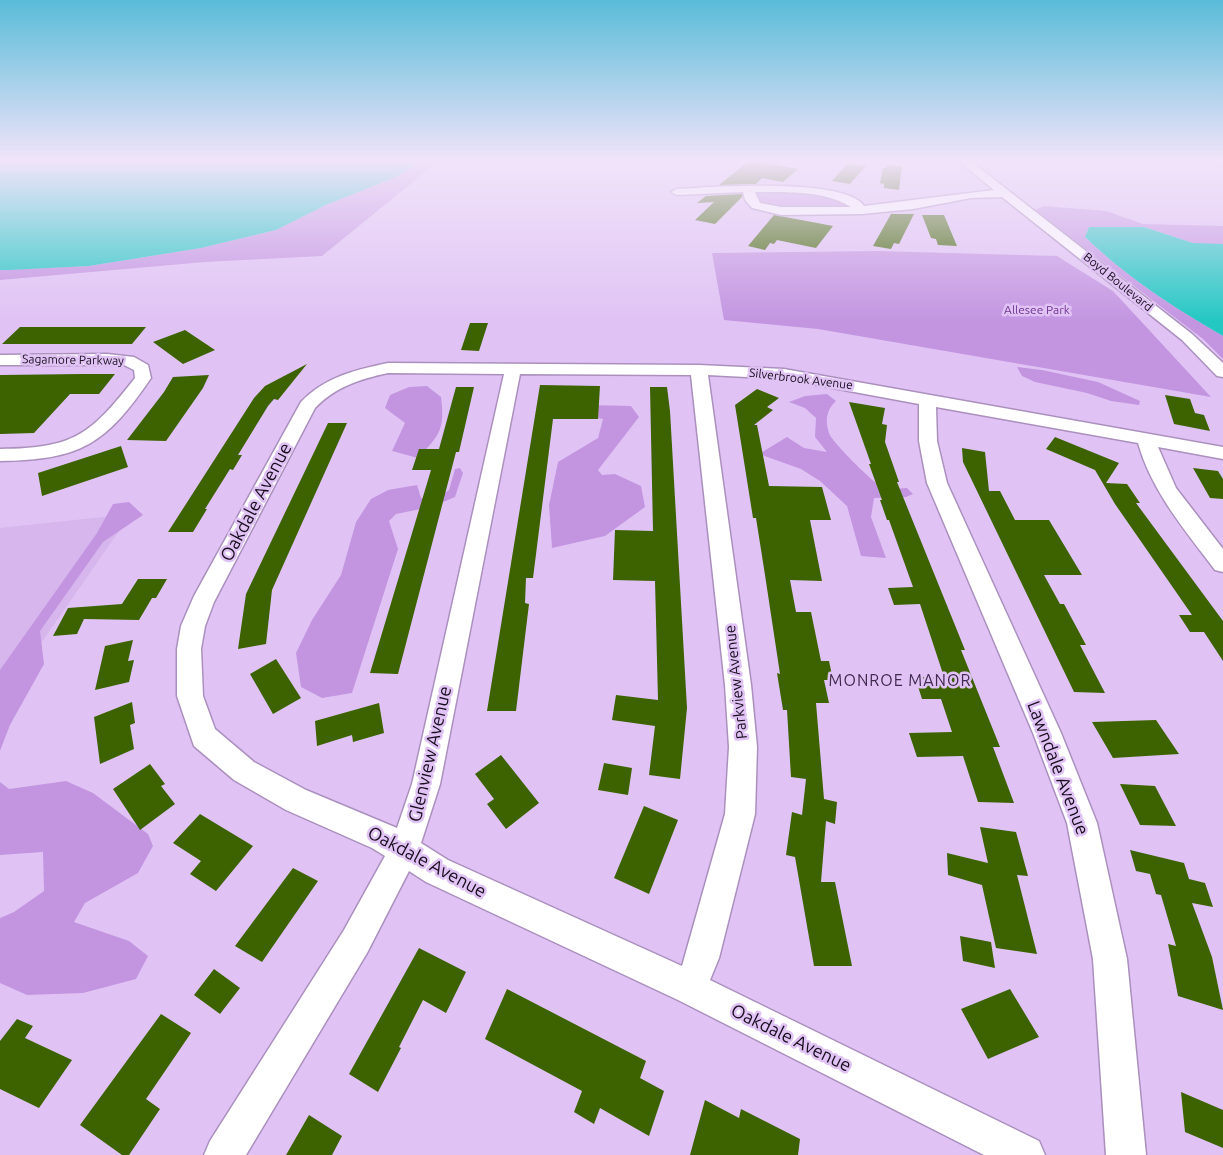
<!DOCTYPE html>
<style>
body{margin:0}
canvas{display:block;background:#e0c3f4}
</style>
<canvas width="1223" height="1155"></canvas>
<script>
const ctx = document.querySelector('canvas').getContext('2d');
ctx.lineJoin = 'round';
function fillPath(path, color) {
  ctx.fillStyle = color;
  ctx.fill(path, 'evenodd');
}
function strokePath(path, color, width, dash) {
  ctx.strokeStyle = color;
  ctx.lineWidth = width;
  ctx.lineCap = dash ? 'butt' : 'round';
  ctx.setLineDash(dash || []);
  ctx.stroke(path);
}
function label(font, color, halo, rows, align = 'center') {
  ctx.font = font + ' Ubuntu,sans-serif';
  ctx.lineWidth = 5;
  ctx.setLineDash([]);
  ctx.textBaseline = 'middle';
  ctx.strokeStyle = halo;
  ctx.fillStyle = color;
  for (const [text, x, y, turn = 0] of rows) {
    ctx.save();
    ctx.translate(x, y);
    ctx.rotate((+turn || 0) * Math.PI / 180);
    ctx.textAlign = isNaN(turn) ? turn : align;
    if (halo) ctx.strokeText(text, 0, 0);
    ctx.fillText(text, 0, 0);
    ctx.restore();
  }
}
const built = new Path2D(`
 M131,514L0,702V528Z`);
const green = new Path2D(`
 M426,159H441L322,256L205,262L0,280V270L89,266L201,248L276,230L326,205L396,177Z
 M760,191C792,192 822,192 852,205L851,207H772L757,202L755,192Z
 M1044,206L1106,211L1143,224L1223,226V244L1220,246L1193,243L1144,227H1089L1085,237C1128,278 1173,307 1223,336V359L1203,339L1035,210Z
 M877,251L1057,256L1113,291L1211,397L818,329L724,320L712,253Z
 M1017,367L1042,370L1098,382L1140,401L1139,405L1111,401L1087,393L1035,382L1022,376Z
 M427,386L441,397C445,429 440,435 418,458L392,451L405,423L385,408L390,395L409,387Z
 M827,394L836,401C826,410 825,421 829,433C831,441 876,486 884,488C891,490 900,488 907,488L913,494L906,497L874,498L871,517L886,558L861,556L847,506L820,481L801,469L759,454L787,437L804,448L827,452L815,437L816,418L805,408L789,402L805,396Z
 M587,405L631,406L639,417L598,470L602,475L615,474L641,486L645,507L605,536L552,548L549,505L558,462L598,438L603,419L576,415Z
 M460,468L463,473L455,497L431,507L396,514L389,521L398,549L352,693L322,698L301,687L296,653L312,620L341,575L356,522L371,499L388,490L417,485L421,498L434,500L449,490L455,469Z
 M129,502L143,515L103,542L40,631L44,664L10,725L0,751V670L97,533L113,504Z
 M66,781L93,793L148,834L153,846L138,873L85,903L74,922L129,941L148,956L136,979L83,993L27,995L0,983V918L14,912L44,891L43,852L0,855V782L9,789Z`);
const water = new Path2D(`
 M0,159H426L396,177L326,205L276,230L201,248L89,266L9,270H0Z
 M1089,227H1144L1193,243L1223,244V336C1173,307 1128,278 1085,237Z`);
const building = new Path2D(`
 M750,160L798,169L783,182L762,178L756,184L719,185Z
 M848,163L866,166L850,184L832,181Z
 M887,165L902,166L899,190L884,188V184L880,183L883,168H886Z
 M742,194V197L715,224L695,220L714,202L697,203L706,196Z
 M891,214H914L899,244L894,243L891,249L873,246Z
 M774,215L812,222L833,226L816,248L777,240L774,244L770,243L765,250L748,246Z
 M922,215H944L957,246L938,245L936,239L931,238Z
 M470,323H488L479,351L461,350Z
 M20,327H146L132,344H2Z
 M185,330L215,350L183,364L153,342Z
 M307,364L278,400L274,399L268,406L238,455H242L233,470L230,469L205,509H207L193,532H168L254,398L265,386Z
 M82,374H115L99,394H70L34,433L0,434V375Z
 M209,375L203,388L166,441L127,440L164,392L173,377Z
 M540,385L600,386L598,419H553L533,578H526L525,603L529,604L516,711H487Z
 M456,387H474L459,452H456L398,674L370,673L431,470H412L419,449H439Z
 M650,387H667L670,411L687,708L680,779L649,775L655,726L612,720L616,695L658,700L655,581L613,580L615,530L653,531Z
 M757,389L779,398L767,407L773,410L754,425H757L769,486L822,487L831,520H810L822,581L790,580L796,612H811L821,661H829L833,680H824L829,703H816L824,799L837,802L835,824L826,821L821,882H835L852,966H814L795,857L786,855L792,812L802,815L806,779L791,777L787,710H783L777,673L780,674L765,575L756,518H753L735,405Z
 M1165,395L1190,399L1195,413L1204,415L1210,431L1174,424Z
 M849,402L885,408L882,424L887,425L885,442L899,482H897L965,650H961L1000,747H993L1014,803L978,802L963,756L917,757L909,733L952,732L941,699H922L915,677H944L920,604L894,605L888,588L913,587L889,520H887L880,500H882L869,464H871Z
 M328,423H347L272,590L266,644L238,649L246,594Z
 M1055,437L1119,463L1106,483L1127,484L1140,503H1136L1223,621V661L1204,632H1190L1179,615H1192L1115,504L1095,470L1046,449Z
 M121,446L128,467L42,496L38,473Z
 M962,448L985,452L989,491H1000L1015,520H1049L1082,575H1044L1060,604H1064L1086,645H1080L1105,693L1074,692L963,462Z
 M1193,468L1218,471L1223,479V499L1210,498Z
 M138,579H167L156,598H152L139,620L84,619L77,634L53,636L68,608L122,604Z
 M133,640L128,661L134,660L129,682L95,690L105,646Z
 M276,659L301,698L273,714L250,674Z
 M132,702L135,723L130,725L134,749L100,764L94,717Z
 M379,703L384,733L353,742L352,735L317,746L315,721Z
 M1156,720L1179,754L1113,758L1092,722Z
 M501,755L539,803L506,829L487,804L494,799L475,774Z
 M604,763L632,768L628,795L598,790Z
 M150,764L165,784L161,786L175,804L140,830L113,789Z
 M1120,784L1155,786L1176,826L1140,825Z
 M644,806L678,820L649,894L614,878Z
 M200,814L253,846L216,891L190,874L201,861L173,843Z
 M980,827L1016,832L1028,876L1017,875L1037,954L996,948L982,885L948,875L947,853L988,863Z
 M1130,850L1184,863L1189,879L1205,883L1213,907L1192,903L1212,957L1223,1010L1178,996L1168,944L1176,946L1161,895L1156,894L1150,874L1136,871Z
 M293,868L318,881L262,962L235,946Z
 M960,936L991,942L995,968L963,961Z
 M419,948L466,972L446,1013L423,1000L399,1047L401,1048L378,1092L349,1074Z
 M214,969L240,988L220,1014L194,995Z
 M507,989L646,1061L640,1078L664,1091L649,1136L600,1108L594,1124L574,1112L582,1091L485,1039Z
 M1010,989L1039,1037L988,1059L961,1009Z
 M161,1014L191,1033L146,1099L160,1109L129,1155H122L80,1125Z
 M17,1019L33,1026L25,1038L72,1060L39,1108L0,1089V1041Z
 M1181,1092L1223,1110V1148L1185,1132Z
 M705,1100L739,1118L741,1109L800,1139L798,1155H690Z
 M309,1115L342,1136L332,1155H286Z`);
const minor = new Path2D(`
 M956,159H968L1192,334L1223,363V377L1217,376L1182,340L1002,197L971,198L913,209L862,214L781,215L752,208L745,200L743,192L677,195L671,192L677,189C711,187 845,177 864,206L994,190ZM755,192C786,192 824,190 851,207H781L760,203Z
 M107,354L134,357L148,365L151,378C106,444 81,460 0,461V449C75,448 90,435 135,378L134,370L124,365H0V355Z
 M388,363L699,365L784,369L1223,447V459L1158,447L1176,488L1223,549V572L1215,570C1185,530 1152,492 1138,443L936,407L937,441L947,483L1061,733L1097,823L1127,959L1146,1155H1106L1093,959L1067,823L1033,733L927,483L919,441V404L784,379L708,375L751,685L757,747L755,814L719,958L710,980L1039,1141L1045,1155H984L678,1000L426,882L409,871L367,953L246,1155H204L210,1141L344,930L385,856L372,848L286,810L234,780L194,746L177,696V649L181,626L194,596L301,402C325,377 355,370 388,363ZM388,373L504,374L412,784L397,828L306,790L254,762L215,729L203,696L201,649L205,626L214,602L315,408C335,387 360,379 388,373ZM520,374L691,375L725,685L729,747L725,814L682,966L448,860L421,843L440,784Z`);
const farStreetnames = [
 ["Boyd Boulevard",1118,282,39],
 ["Sagamore Parkway",73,360,1],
 ["Silverbrook Avenue",801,379,7]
];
const farParknames = [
 ["Allesee Park",1037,310]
];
const streetNames = [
 ["Parkview Avenue",736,682,-96]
];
const neighbourhoodNames = [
 ["MONROE MANOR",900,681]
];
const nearStreetnames = [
 ["Oakdale Avenue",256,502,-62],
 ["Glenview Avenue",430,754,-77],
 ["Lawndale Avenue",1058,768,69],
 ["Oakdale Avenue",427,862,28],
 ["Oakdale Avenue",791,1038,26]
];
fillPath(built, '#d6b6ec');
fillPath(green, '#c395e1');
fillPath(water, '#24c8c3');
fillPath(building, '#3c6300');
strokePath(minor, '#ab90be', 3);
fillPath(minor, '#fff');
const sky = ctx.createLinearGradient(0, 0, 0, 321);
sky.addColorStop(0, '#59bcd9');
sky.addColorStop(0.5, '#f1e4fa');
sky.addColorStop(1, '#f1e4fa00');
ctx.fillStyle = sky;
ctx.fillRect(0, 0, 1223, 321);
label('12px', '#170d1d', '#e0c3f4', farStreetnames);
label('12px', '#713593', '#e0c3f4', farParknames);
label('15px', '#170d1d', '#e0c3f4', streetNames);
ctx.letterSpacing = '1px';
label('16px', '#412a50', '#e0c3f4', neighbourhoodNames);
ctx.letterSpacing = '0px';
label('18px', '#170d1d', '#e0c3f4', nearStreetnames);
</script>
